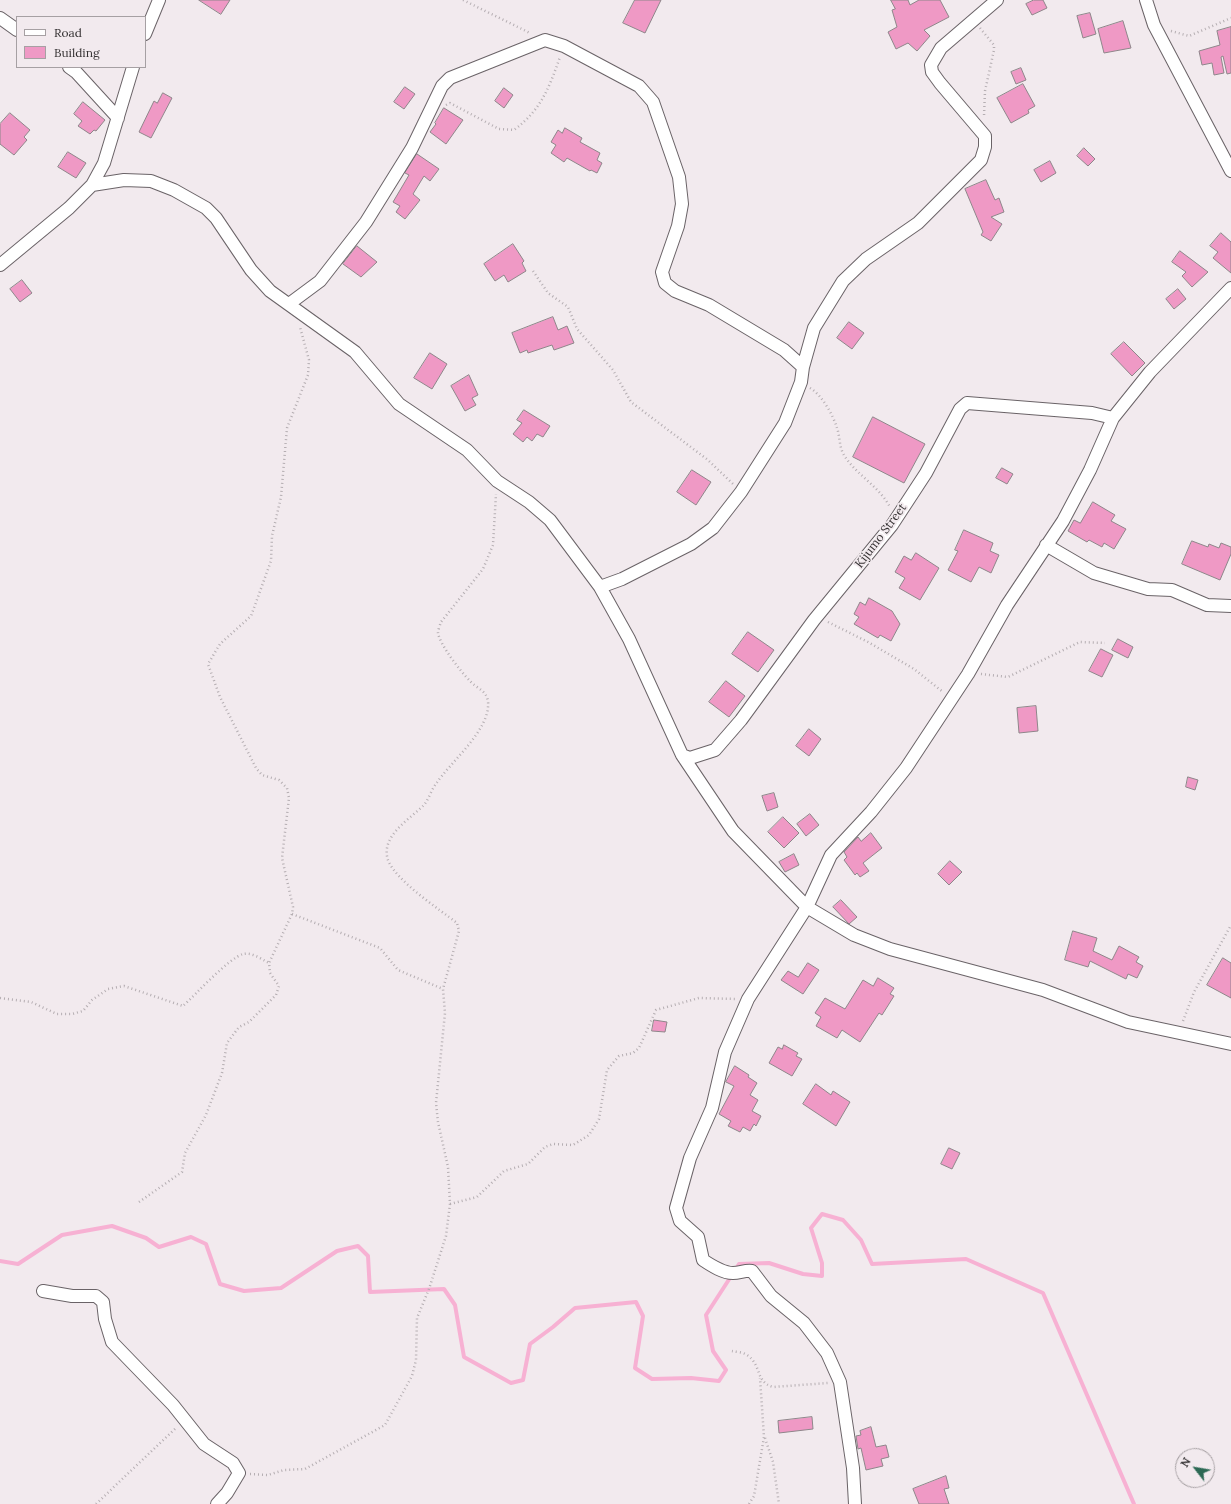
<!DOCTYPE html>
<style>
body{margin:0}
#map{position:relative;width:1231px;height:1504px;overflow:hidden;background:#f2eaee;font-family:Lora,serif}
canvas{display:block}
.legend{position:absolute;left:16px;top:16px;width:130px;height:52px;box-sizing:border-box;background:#f2eaee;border:1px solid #a6a0a3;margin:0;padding:5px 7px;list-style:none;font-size:12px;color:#343132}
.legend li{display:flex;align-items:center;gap:8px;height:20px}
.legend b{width:20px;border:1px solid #a6a0a3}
.north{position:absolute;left:1175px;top:1448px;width:40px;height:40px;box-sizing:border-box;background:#f2eaee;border:1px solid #a6a0a3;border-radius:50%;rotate:301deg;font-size:11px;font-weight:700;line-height:16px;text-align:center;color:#343132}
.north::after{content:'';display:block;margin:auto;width:14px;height:18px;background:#2c6954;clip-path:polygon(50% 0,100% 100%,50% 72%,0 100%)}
</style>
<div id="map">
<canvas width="1231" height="1504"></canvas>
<ul class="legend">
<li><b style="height:5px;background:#fff"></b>Road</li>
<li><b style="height:11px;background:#ef99c5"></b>Building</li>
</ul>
<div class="north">N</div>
</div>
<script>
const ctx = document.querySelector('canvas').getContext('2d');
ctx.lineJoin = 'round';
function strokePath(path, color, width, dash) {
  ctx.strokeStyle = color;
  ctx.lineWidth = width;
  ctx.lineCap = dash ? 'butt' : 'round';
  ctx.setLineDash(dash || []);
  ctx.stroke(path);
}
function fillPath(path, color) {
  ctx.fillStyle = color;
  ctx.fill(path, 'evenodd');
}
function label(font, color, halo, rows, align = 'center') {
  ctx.font = font + ' Lora,serif';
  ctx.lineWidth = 3.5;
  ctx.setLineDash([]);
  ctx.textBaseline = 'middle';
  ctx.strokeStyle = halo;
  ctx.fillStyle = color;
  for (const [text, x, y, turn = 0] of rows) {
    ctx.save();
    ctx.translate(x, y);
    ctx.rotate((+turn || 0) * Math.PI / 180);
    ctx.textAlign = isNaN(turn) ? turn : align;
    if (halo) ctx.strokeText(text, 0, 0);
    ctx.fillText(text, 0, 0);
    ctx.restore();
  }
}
const stream = new Path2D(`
 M0,1261L18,1264L62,1235L112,1226L146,1238L159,1247L191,1237L206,1244L220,1284L244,1291L281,1288L337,1251L358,1246L368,1256L370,1292L444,1289L455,1305L464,1357L511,1383L523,1380L530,1344L553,1327L575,1308L636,1302L643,1316L635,1368L652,1379L691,1378L719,1381L726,1370L713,1351L706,1315L739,1264L769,1263L803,1274L822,1276V1263L811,1228L822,1214L843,1220L861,1240L872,1264L966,1259L1043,1293L1134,1504`);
const building = new Path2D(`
 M199,0H230L221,14Z
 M635,0H661L645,33L623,23Z
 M891,0H908L910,5L919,0H940L949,17L924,30L930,36L917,51L908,43L896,49L888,32L897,27L892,10L895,9Z
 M1034,0H1043L1047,8L1032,15L1026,4Z
 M1090,13L1096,34L1083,38L1077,16Z
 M1123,21L1131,48L1104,53L1098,29Z
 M1231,27V73L1227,74L1223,56L1221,57L1224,73L1214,75L1212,63L1202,65L1199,51L1220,45L1217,31Z
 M1021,68L1026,80L1016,84L1011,72Z
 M1023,84L1035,106L1028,110L1029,113L1011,123L997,98Z
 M405,87L415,94L404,109L394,102Z
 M504,88L513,95L504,108L495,101Z
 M163,93L172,98L151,138L139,132L154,101L157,103Z
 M83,102L105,120L96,131L94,130L90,134L78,126L82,121L74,114Z
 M444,108L463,120L446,144L430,132L436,124L435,123Z
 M10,113L30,130L24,137L27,140L14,155L0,144V124Z
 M565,128L582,138L580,142L600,153L597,160L602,163L597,173L591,170L590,171L567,158L564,162L551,153L556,145L551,142L558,130L562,133Z
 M1084,148L1095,159L1088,166L1077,156Z
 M68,152L86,163L76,178L58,167Z
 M417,154L439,169L430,181L424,176L413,194L420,200L405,219L396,212L400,206L393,202L409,175L405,173Z
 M1050,161L1056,173L1041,182L1034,170Z
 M986,180L995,200L999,198L1004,212L991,217L1002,224L991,241L981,235L983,232L965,189Z
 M1221,233L1231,242V273L1213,258L1218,252L1210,246Z
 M513,244L524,261L522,263L526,271L508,282L504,275L495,281L484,264Z
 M357,246L377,262L361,277L343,264Z
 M1180,251L1208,272L1192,287L1182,276L1186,272L1172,262Z
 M22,280L32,293L20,302L10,289Z
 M1178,289L1186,299L1174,309L1166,299Z
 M553,317L558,330L567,326L574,343L554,350L552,345L528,353L527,350L520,353L512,333Z
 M849,322L864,333L852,349L837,338Z
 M1124,342L1145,363L1132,376L1111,354Z
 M430,353L447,364L432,389L414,378Z
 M469,375L478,395L472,398L476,405L465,411L451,386Z
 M524,410L550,426L543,437L537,434L532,441L527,437L523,442L513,434L522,423L517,420Z
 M873,417L925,444L904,483L853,457Z
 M1002,468L1013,474L1007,484L996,478Z
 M692,470L711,482L696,505L677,492Z
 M1093,502L1115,515L1111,521L1126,529L1114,549L1104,543L1102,547L1089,540L1087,542L1068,531L1074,520L1080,523Z
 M964,530L993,543L990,551L999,555L991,573L979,567L971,582L948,570L958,551L955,550Z
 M1192,541L1208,547L1209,544L1219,548L1221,543L1231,547V554L1220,580L1182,564Z
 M916,553L939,568L920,600L899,588L905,578L895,572L904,556L911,560Z
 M869,598L892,611L900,624L891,641L880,635L878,638L854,624L859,617L854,614L860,602L865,605Z
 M748,632L774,650L758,672L732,654Z
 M1118,639L1133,647L1128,658L1112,650Z
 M1101,649L1113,655L1102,677L1089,671Z
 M726,681L745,696L729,717L709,702Z
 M1036,706L1038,731L1019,733L1017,708Z
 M809,729L821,739L809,756L796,746Z
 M1188,777L1198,780L1195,790L1186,787Z
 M774,793L778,807L767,811L762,796Z
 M810,814L819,825L806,836L797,824Z
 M783,817L799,833L784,848L768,832Z
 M871,833L882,848L863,863L869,871L860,877L857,873L855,875L844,860L847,857L844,852L858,837L861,841Z
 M794,854L799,865L785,872L779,862Z
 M950,861L962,872L949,885L938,874Z
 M841,900L857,917L849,924L833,907Z
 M1073,931L1097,938L1093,951L1112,960L1119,946L1139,957L1136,962L1143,966L1137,978L1128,974L1126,979L1090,961L1088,967L1065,960Z
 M1223,958L1231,963V998L1207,985Z
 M808,963L819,970L803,994L781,980L788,971L798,977Z
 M878,978L894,988L890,994L894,996L882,1015L879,1013L860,1042L842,1030L837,1038L816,1026L821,1017L815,1013L825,998L845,1009L863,980L873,986Z
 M654,1020L667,1022L665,1032L652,1031Z
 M784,1045L798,1053L796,1056L802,1059L792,1076L769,1063L778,1047L782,1049Z
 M735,1066L749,1075L748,1077L757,1083L750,1095L758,1100L752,1111L761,1116L756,1126L754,1124L750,1131L743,1127L740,1132L728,1126L731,1121L719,1114L734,1086L726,1082Z
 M816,1084L831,1095L833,1091L850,1102L836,1126L803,1104Z
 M949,1148L960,1153L952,1169L941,1164Z
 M812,1417L813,1429L779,1433L778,1421Z
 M871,1427L876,1447L886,1445L889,1457L881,1459L883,1466L866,1470L861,1448L858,1449L856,1436L861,1435L860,1431Z
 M946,1476L949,1488L944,1489L949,1504H919L913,1489Z`);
const path = new Path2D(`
 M463,0L530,33
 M980,28L994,45V50L985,91L984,116
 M1171,31L1189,36L1231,18
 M446,105L450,103L499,129L514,130C541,110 549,88 560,57
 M533,271L548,293L568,307L577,329L613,370L631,402L708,460L733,484
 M810,388C822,395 833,415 837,428C840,436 839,447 844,455C856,475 879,486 890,507
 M828,622L868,642L914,669L943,692
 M981,674L1008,677L1080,642L1105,643
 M292,914L380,948L398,970L443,989
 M0,998L31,1002L57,1014H72L83,1011L92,1000L108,989L124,986L183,1006C195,995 229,958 243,954C252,952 261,959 269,963
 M1183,1021L1194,992L1231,925
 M139,1202L182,1172L185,1153L206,1115L222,1073L227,1043L239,1027L249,1022L276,995L279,986L270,973L269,963L292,914L293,907L282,858L289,798L287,788L279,780L262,775L256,768L220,697L208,664L220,644L251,616L271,561L272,536L281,497L287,428L308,375L309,360L300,327
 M450,1204L477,1197L504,1171L528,1164L545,1147L553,1144L573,1145L589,1135L599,1119L607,1070L619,1056L633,1053L639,1048L656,1010L699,998L736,999
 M732,1351C736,1352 743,1352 747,1355C762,1365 755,1382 773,1387L828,1383
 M765,1438L773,1462L779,1504
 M250,1474L268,1475L284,1470L305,1469L385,1425L412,1376L416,1360L417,1318L429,1289L446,1236L450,1204L448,1167L438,1122L436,1103L445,1013L443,989L459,931L457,923C439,909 396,881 388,860C380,836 410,819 424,805C429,799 431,790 436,784C450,762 491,730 488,701C486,690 476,688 470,681C461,672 440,645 438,633C438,630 440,625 441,622L483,569L493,545L496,494
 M96,1504L177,1427
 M749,1504L754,1496L764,1437L760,1378`);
const street = new Path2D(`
 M1146,0L1154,25L1231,171
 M0,18L17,30
 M145,34L159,0
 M69,67L76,72L118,118
 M92,185L124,180L151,181L174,190L206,208L216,218L251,270L270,291L355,352L399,404L467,450L497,481L529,502L550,520L600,587L629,639L682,755L733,831L807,907L854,935L890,949L1043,990L1128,1022L1231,1044
 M0,265L69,208L92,185L104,163L133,67
 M289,304L320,281L366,222L412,148L442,86L450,78L545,40L564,46L639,86L653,102L679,177L682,204L678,226L662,272L665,283L675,291L709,305L784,350L803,367
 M1046,545L1094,573L1148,589L1172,590L1207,605L1231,606
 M600,587L622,579L691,544L713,528L741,492L785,423L801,382L803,367L814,328L843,281L866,259L918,223L981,160L985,147V136L940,83L932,72L931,65L941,48L997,0
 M682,755L690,758L715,750L741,720L814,620L892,525L926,473L960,409L967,403L1092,413L1113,418
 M43,1291L72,1296H96L103,1302L105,1319L112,1342L173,1405L204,1444L233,1463L239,1473L227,1493L217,1504
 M855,1504L853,1468L840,1382L827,1353L804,1323L771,1296L752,1271C745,1270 740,1273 733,1273C723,1273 712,1266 703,1260L698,1237L680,1221L676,1208L690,1158L712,1108L725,1052L748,999L807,907L831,855L871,812L906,768L968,674L1007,605L1063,521L1090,470L1113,418L1150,372L1231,288`);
const streetNames = [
 ["Kijumo Street",881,536,-53]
];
strokePath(stream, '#f7b1d3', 4);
fillPath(building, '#ef99c5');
strokePath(building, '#8e868a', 1);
strokePath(street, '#6a6367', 14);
strokePath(path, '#b5aeb2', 2.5, [1, 3]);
strokePath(street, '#fff', 12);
label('12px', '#343132', '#f2eaee', streetNames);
</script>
